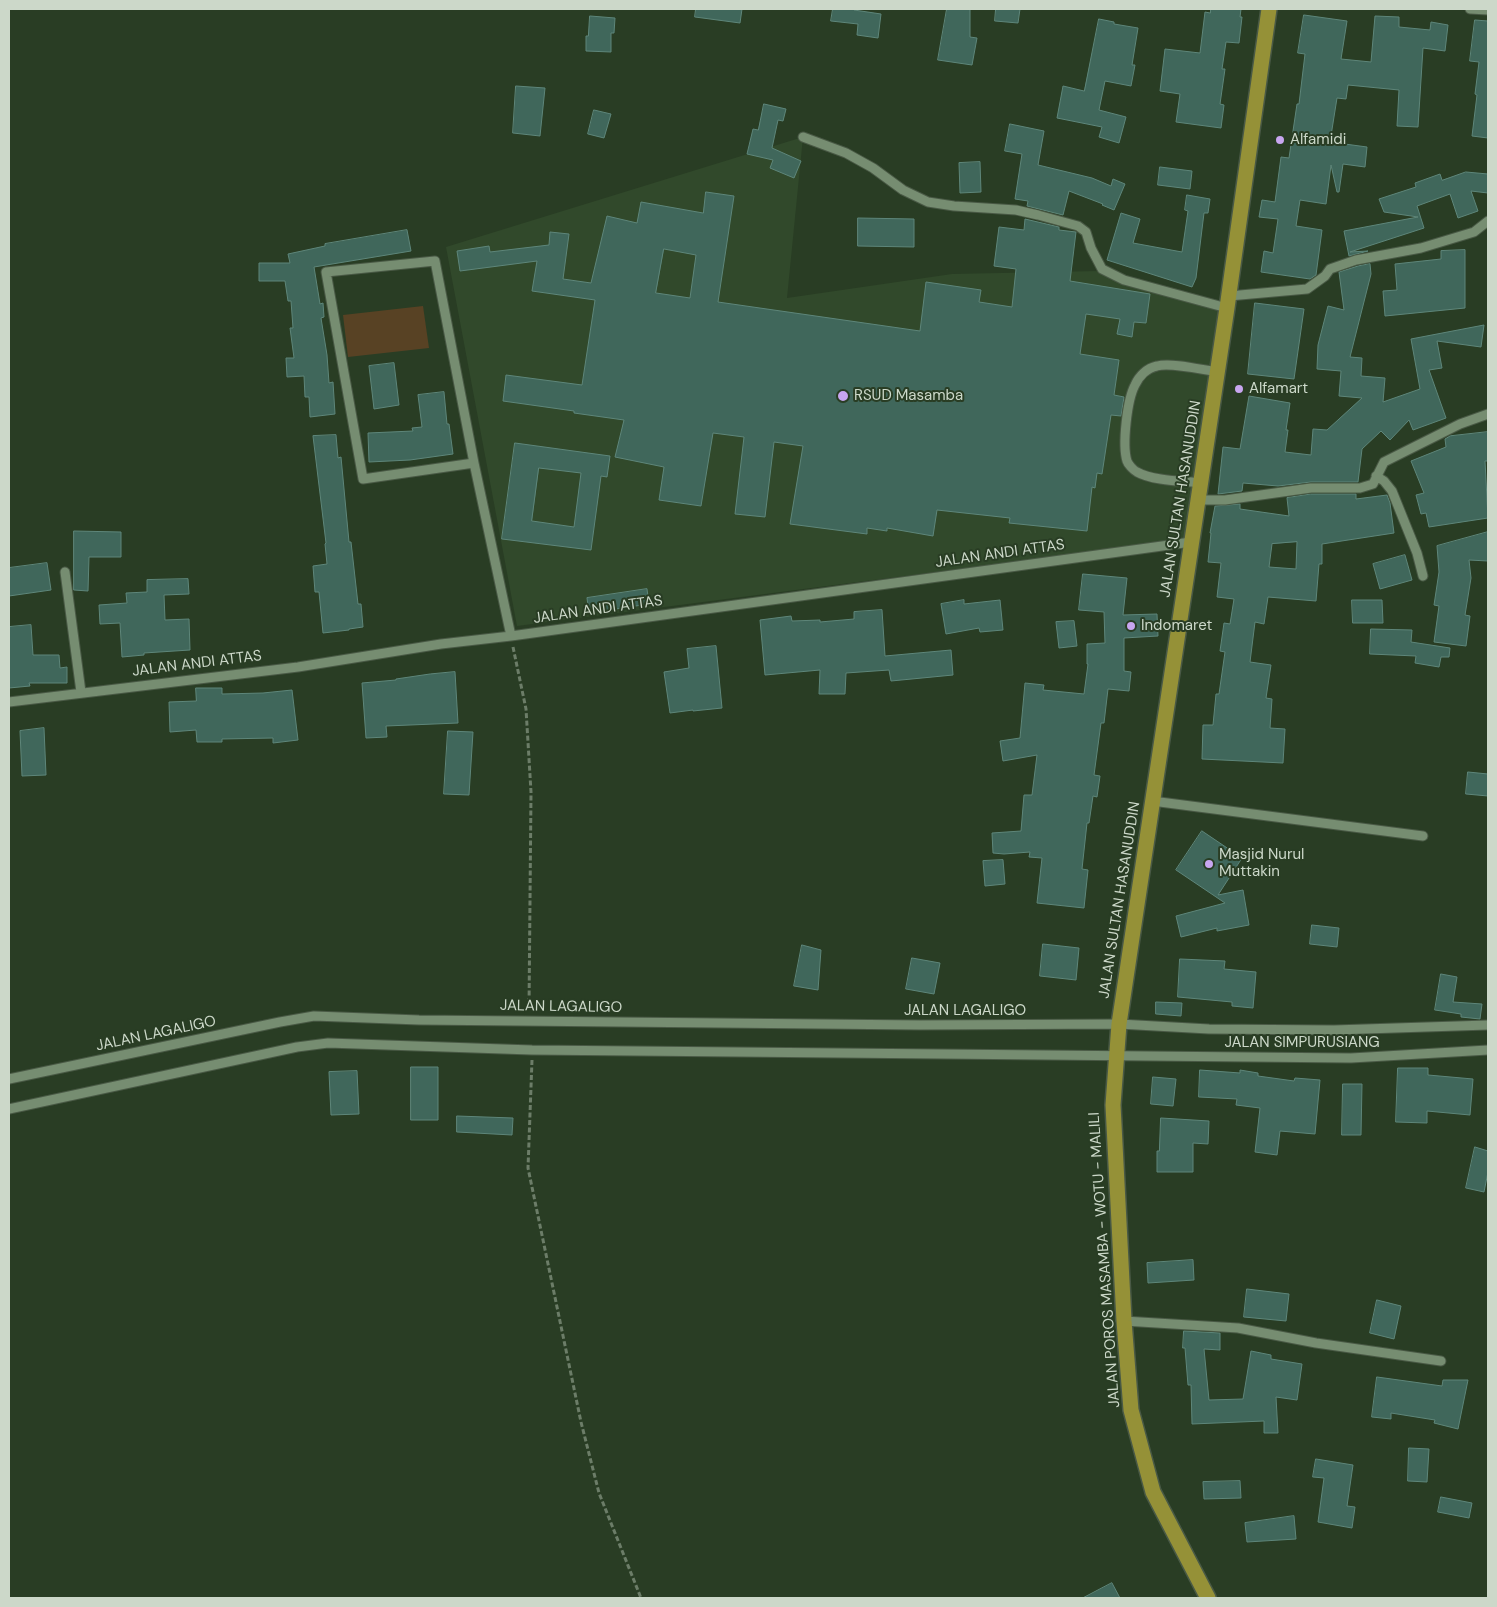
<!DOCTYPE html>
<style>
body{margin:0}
#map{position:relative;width:1497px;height:1607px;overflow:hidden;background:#293d24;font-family:"DM Sans",sans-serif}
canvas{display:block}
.frame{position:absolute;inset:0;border:10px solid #ccd8c9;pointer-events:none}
</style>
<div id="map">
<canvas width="1497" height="1607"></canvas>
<div class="frame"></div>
</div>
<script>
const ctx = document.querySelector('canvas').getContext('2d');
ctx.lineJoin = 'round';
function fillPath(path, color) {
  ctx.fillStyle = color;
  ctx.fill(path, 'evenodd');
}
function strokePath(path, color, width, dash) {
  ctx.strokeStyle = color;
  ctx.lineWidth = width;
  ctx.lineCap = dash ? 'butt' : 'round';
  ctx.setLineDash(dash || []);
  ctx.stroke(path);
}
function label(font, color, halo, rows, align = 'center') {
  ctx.font = font + ' "DM Sans",sans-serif';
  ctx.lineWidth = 4;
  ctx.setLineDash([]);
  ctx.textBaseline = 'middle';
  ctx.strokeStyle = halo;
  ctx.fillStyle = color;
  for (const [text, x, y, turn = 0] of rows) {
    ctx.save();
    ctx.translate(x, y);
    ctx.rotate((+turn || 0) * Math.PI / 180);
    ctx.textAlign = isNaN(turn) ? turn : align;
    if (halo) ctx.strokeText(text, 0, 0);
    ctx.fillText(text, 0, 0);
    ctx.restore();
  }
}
const built = new Path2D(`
 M803,137L787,298L952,274L1099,271L1225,310L1191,539L517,626L446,247Z`);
const green = new Path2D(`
 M423,306L429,348L348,357L343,315Z`);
const building = new Path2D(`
 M696,9H742L740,23L695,17Z
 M833,9H854V10L881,14L878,38L857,35L858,24L831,21Z
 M947,9H970V37L977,38L972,65L938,60Z
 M996,9H1020L1018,23L995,21Z
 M1211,9H1241L1240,17H1242L1239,43L1226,42L1222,69H1225L1220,104L1224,105L1221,128L1176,122L1180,94L1160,91L1165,49L1200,53L1205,12L1210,13Z
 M1304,15L1347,21L1341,59L1371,62L1375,16L1399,17V27L1430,30L1431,22L1448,25L1445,51L1423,48L1418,127L1397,126L1399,90L1348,85L1346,99L1337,98L1330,142L1367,147L1365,167L1343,164L1339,192H1337L1331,165L1326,204L1300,200L1296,226L1322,230L1316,275L1310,279L1261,272L1264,251L1273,253L1278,219L1259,217L1262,200L1275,202L1281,157L1289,158L1297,104H1299L1305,54L1298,53Z
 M590,16L615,18L614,33H611V52L586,51V36H588Z
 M1099,19L1114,22V24L1138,28L1132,65H1135L1131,86L1105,81L1099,110L1126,117L1119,143L1099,137L1102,127L1057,118L1063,86L1084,91Z
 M1475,20L1488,21V138L1472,136L1477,95L1475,94L1479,62L1470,61Z
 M516,86L545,88L540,136L513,133Z
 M764,104L786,109L783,121L778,120L772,148L801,161L794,178L770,168L773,160L747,154L753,129L758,130Z
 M594,110L611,114L604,138L588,134Z
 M1010,124L1044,131L1038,165L1092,178L1111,186L1113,179L1125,184L1114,210L1102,205L1103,204L1069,191L1063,215L1027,206L1028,201L1015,199L1022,154L1005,151Z
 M980,162L981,192L960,193L959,163Z
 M1160,167L1192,171L1190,189L1158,185Z
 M1466,172L1488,174V193L1471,191L1478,211L1458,218L1450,194L1417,206L1424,228L1350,252L1368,251L1349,256L1344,231L1418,217L1384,212L1379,199L1416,187L1415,183L1440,174L1442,180Z
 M706,192L734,196L718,302L920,331L926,282L981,290L979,302L1012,307L1016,269L994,266L999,227L1024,230L1025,219L1059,227V230L1076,232L1070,281L1150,294L1146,323L1134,322L1132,337L1117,334L1120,319L1086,314L1080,354L1119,360L1114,395L1124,397L1121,416L1111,415L1102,474L1097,473L1095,488L1092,487L1087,531L1009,523L1010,518L937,510L933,536L887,528V531L867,528V534L790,524L803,446L774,442L765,517L735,514L744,437L713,433L701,506L659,500L664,467L615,457L624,420L574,413V411L503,401L506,375L582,385L595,300L532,291L537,261L460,271L457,251L489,246L490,252L549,245L550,232L569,234L563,279L591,283L607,216L637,223L641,202L703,213ZM664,249L696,255L690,298L656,293Z
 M1187,195L1210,199L1208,213H1204L1196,278L1192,287L1107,260L1121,213L1140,219L1133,243L1182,252L1188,211L1185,210Z
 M858,218L914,219V247L858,246Z
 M407,230L411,251L314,267L320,304L323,303L324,317L321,318L327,355L329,383L333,382L335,414L310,417L309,397H305L304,376L287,377L286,358H294L290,328H293L291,301H288L285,281H259V263H290L288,254L325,246V244Z
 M1465,250V308L1385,316L1383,291L1397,290L1395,264L1441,259V251Z
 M1370,264L1371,274L1350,357L1362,358L1361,376L1385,378L1383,402L1420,389L1411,339L1484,325L1481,347L1437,341L1442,368L1429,370L1446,418L1413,430L1409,420L1390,440L1381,431L1362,449L1358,482H1311L1278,486L1243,483L1242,491L1218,494L1223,447L1240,449L1249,396L1290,403L1286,430H1288L1285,452L1311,455L1313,429L1327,430L1362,398L1339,396L1341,371L1317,369L1318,345L1328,306L1344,310L1339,272L1358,266Z
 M1255,303L1304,309L1294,379L1248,374Z
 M394,363L399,405L374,409L369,366Z
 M444,392L447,424H449L453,454L410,460L369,462L368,433L413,431L412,428L422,427L418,395Z
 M1488,432V461H1485L1488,518L1429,527L1426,513L1421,514L1416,495L1424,493L1411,461L1446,447L1445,439L1450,436Z
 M336,435L338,458L341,457L349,542H351L358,604H361L363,627L349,629V630L323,633L319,592H315L313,566L327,564L325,544L326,543L313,436Z
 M515,443L610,456L607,477L601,476L591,550L502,539ZM539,468L581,473L574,527L532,521Z
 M1311,494H1356V499L1387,495L1390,503L1394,533L1322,544V564H1319L1316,601L1268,597L1264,624L1255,622L1250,662L1271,665L1266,698L1272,699L1270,728L1285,729L1283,763L1202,759L1203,725H1213L1216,694H1219L1225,652L1220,651L1224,623L1230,624L1234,599L1217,597L1221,563L1208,562L1211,533H1210L1215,506L1240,504V509L1289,516L1287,498ZM1297,542L1296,569L1269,567L1272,544Z
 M74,531L121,532V557H89L88,591L74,590Z
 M1488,532V561L1469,560L1471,578L1465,615L1470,616L1466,646L1434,642L1439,606L1434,605L1439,572L1437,546Z
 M1405,555L1412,580L1380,589L1373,564Z
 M47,563L51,590L9,596V568Z
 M1083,574L1127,578L1123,615L1157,614L1158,636L1124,638V671L1131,672L1129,691L1108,689L1104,723H1101L1094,775L1100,776L1097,797L1093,796L1089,823H1087L1082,869L1088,870L1084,908L1037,903L1042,858L1029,857L1030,852L1004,854L993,853L992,833L1021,831L1024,795H1032L1037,755L1003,761L1000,741L1020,738L1025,683L1044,685L1043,690L1084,694L1088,664H1087V644L1105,643L1104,612L1079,610Z
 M188,579L189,594L164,595L165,620L189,619L190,650L144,653V655L122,657L120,623L100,624L99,605L127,603L126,593L147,592V580Z
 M647,589L649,604L589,613L587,598Z
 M964,600V604L1000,600L1003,630L980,632L979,628L946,634L941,604Z
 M1352,600H1382L1383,623H1353Z
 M882,610L885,656L951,650L953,675L891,681L889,670L846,673L845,694H819L820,670L765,675L760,620L791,616L792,621L820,620V622L854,619V612Z
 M1074,621L1077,646L1059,648L1056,622Z
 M31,625L33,655H59L60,668L67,667V683H29L30,686L9,688V627Z
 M1371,629L1412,630L1411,642L1450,648L1449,657H1441L1439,667L1415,663L1416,656L1370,654Z
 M716,646L722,708L693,711V710L670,713L664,672L689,668L687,649Z
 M455,672L458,723L386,726L387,737L366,738L362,683L396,680V679L430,674Z
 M196,688H222V694L263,693L292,690L298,740L273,743V738L222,739V742H197L196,730L170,732L169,702L196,701Z
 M44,728L46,775L22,776L20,731Z
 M448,731L473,732L469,795L444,794Z
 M1468,772L1488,774V796L1466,794Z
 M1202,831L1242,858L1218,895L1243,890L1249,925L1217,931V928L1181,937L1176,916L1225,903L1176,870Z
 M1003,860L1005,884L985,886L983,861Z
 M1312,925L1339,928L1337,947L1310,944Z
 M1043,944L1079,948L1076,980L1040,976Z
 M802,945L821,950L818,990L794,986Z
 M912,958L940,963L934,994L906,989Z
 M1180,959L1225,961L1224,969L1256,972L1253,1008L1232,1006V1002L1178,997Z
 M1441,974L1457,977L1453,1002L1482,1004L1480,1019L1461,1017V1014L1435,1010Z
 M1156,1002L1182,1003L1181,1016L1156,1014Z
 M411,1067H438V1120H411Z
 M1398,1068H1428V1075L1473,1079L1470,1115L1427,1111V1123L1396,1122Z
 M1200,1070L1240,1073V1070L1258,1073V1076L1294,1081L1295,1078L1320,1080L1315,1134L1280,1131L1277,1155L1255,1152L1260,1108L1236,1105L1237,1099L1199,1097Z
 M357,1071L359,1114L331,1115L329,1072Z
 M1153,1077L1176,1079L1173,1106L1151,1104Z
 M1343,1084H1362L1361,1135H1342Z
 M457,1116L513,1118L512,1135L457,1132Z
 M1161,1118L1209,1121L1208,1144L1193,1143V1172H1157V1151H1159Z
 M1475,1147L1488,1151V1172L1484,1192L1466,1188Z
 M1193,1260L1194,1280L1148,1283L1147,1263Z
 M1247,1289L1289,1294L1286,1321L1244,1317Z
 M1377,1300L1401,1306L1394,1339L1370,1333Z
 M1184,1331L1220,1333V1350L1204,1349L1209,1400L1243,1399L1251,1351L1271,1355V1359L1302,1364L1297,1400L1276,1397L1278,1433H1264V1421L1192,1424L1191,1385H1188L1185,1348H1183Z
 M1377,1377L1442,1386L1443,1380H1468L1458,1429L1434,1423L1435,1420L1391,1413V1419L1372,1417Z
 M1409,1448L1429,1449L1427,1482L1408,1481Z
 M1316,1459L1353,1465L1347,1506L1355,1507L1352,1528L1318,1522L1324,1478L1313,1477Z
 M1240,1481L1241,1498L1204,1499L1203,1482Z
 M1441,1497L1472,1503L1469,1518L1438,1512Z
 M1294,1516L1296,1539L1247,1542L1245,1523Z
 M1112,1583L1120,1598H1083Z`);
const path = new Path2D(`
 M513,647L526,709L531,792L529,1009
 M532,1060L528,1168L581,1422L599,1493L641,1598`);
const minor = new Path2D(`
 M1470,9L1488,10
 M803,137L846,153L873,168L903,190L928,202L954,206L1016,210L1038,215L1078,226L1086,232L1091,248L1102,269L1124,280L1227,308
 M1229,296L1307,289L1325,276L1330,269L1356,260L1421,248L1474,232L1488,221
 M474,463L363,479L326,272L435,261L474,463L511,636
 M1376,476L1384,481L1392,491L1417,553L1423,576
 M1201,483C1183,481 1153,481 1137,472C1133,470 1128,464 1127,461C1122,445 1127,400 1135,385C1139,376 1147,368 1157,366C1171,362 1203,370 1218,372
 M1199,500H1225L1311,488H1360L1373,484L1384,462L1460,424L1488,414
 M65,572L81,692
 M9,702L298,667L441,644L511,636L1191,542
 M1152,801L1423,836
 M9,1079L280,1022L314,1016L419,1020L920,1025L1119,1024L1209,1029L1334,1030L1488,1025
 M9,1109L297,1047L328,1043L532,1050L1351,1058L1488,1050
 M1124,1321L1238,1328L1316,1343L1441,1361`);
const highway = new Path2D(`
 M1208,1598L1153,1492L1131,1410L1124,1321L1113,1105L1119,1024L1227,308L1269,9`);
const markers = [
 [1280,140,5,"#c8a6ef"],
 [1239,389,5,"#c8a6ef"],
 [843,396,6,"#c8a6ef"],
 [1131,626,5,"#c8a6ef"],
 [1209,864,5,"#c8a6ef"]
];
const poiNames = [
 ["Alfamidi",1290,140],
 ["Alfamart",1249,389],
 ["RSUD Masamba",854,396],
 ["Indomaret",1141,626],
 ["Masjid Nurul",1219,855],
 ["Muttakin",1219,872]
];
const streetNames = [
 ["JALAN SULTAN HASANUDDIN",1181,499,-81],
 ["JALAN ANDI ATTAS",1000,554,-8],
 ["JALAN ANDI ATTAS",598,610,-8],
 ["JALAN ANDI ATTAS",197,664,-7],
 ["JALAN SULTAN HASANUDDIN",1120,900,-81],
 ["JALAN LAGALIGO",561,1007,1],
 ["JALAN LAGALIGO",965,1011],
 ["JALAN LAGALIGO",156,1034,-12],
 ["JALAN SIMPURUSIANG",1302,1043],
 ["JALAN POROS MASAMBA - WOTU - MALILI",1105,1260,-94]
];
fillPath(built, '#31492b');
fillPath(green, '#584224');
fillPath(building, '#40675b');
strokePath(building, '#5e867a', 1);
strokePath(minor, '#495945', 11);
strokePath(highway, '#495945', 18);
strokePath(path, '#6c7d68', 3, [5, 2.5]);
strokePath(minor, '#768d71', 9);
strokePath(highway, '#959137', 15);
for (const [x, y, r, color] of markers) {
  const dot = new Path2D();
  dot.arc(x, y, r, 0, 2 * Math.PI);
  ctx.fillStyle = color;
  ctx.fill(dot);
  strokePath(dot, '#293d24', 2);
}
label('15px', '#ccd8c9', '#293d24', poiNames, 'left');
label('15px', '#ccd8c9', '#293d24', streetNames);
</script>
